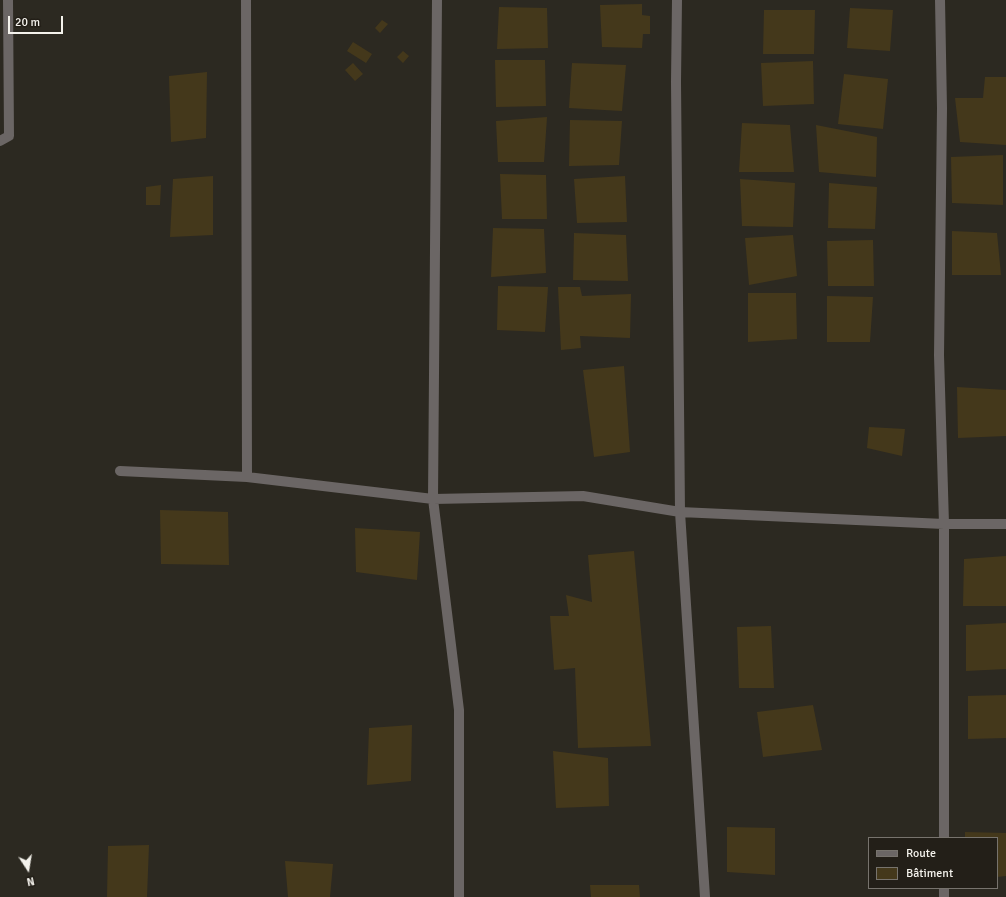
<!DOCTYPE html>
<meta charset="utf-8">
<style>
body{margin:0}
#map{position:relative;width:1006px;height:897px;overflow:hidden;background:#2c2921;font-family:Signika,sans-serif}
canvas{display:block}
.legend{position:absolute;left:868px;top:837px;width:130px;height:52px;box-sizing:border-box;background:#231f18;border:1px solid #77736d;margin:0;padding:5px 7px;list-style:none;font-size:12px;color:#f4f2ec}
.legend li{display:flex;align-items:center;gap:8px;height:20px}
.legend b{width:20px;border:1px solid #77736d}
.north{position:absolute;left:8px;top:849px;width:40px;height:40px;-webkit-text-stroke:3px #231f18;paint-order:stroke;rotate:168deg;font-size:11px;font-weight:700;line-height:16px;text-align:center;color:#f4f2ec}
.north::after{content:'';display:block;margin:auto;width:14px;height:18px;background:#f4f2ec;clip-path:polygon(50% 0,100% 100%,50% 72%,0 100%)}
.scale{position:absolute;left:8px;top:16px;width:55px;height:18px;box-sizing:border-box;border:2px solid #f4f2ec;border-top:0;padding-left:5px;font-size:12px;line-height:14px;white-space:nowrap;color:#f4f2ec;-webkit-text-stroke:3px #231f18;paint-order:stroke}
</style>
<div id="map">
<canvas width="1006" height="897"></canvas>
<ul class="legend">
<li><b style="height:5px;background:#6b6665"></b>Route</li>
<li><b style="height:11px;background:#44381b"></b>Bâtiment</li>
</ul>
<div class="north">N</div>
<div class="scale">20 m</div>
</div>
<script>
const ctx = document.querySelector('canvas').getContext('2d');
ctx.lineJoin = 'round';
function fillPath(path, color) {
  ctx.fillStyle = color;
  ctx.fill(path, 'evenodd');
}
function strokePath(path, color, width, dash) {
  ctx.strokeStyle = color;
  ctx.lineWidth = width;
  ctx.lineCap = dash ? 'butt' : 'round';
  ctx.setLineDash(dash || []);
  ctx.stroke(path);
}
const building = new Path2D(`
 M642,4V15L650,16V34H643L642,48L602,47L600,5Z
 M499,7L547,8L548,48L497,49Z
 M850,8L893,10L890,51L847,48Z
 M764,10H815L814,54H763Z
 M382,20L388,24L380,33L375,28Z
 M353,42L372,54L366,63L347,51Z
 M403,51L409,56L403,63L397,57Z
 M495,60H545L546,106L496,107Z
 M813,61L814,104L763,106L761,63Z
 M353,63L363,74L355,81L345,70Z
 M572,63L626,65L622,111L569,108Z
 M207,72L206,138L171,142L169,76Z
 M844,74L888,79L883,129L838,124Z
 M985,77H1006V145L960,142L955,98H983Z
 M547,117L544,162H498L496,121Z
 M570,120L622,121L619,165L569,166Z
 M742,123L790,125L794,172H739Z
 M816,125L877,137L876,177L819,172Z
 M1003,155V205L952,203L951,157Z
 M500,174L546,175L547,219H502Z
 M213,176V235L170,237L173,179Z
 M625,176L627,222L577,223L574,179Z
 M740,179L795,183L793,227L742,226Z
 M829,183L877,187L875,229L828,228Z
 M161,185L160,205H146V187Z
 M493,228L544,229L546,273L491,277Z
 M952,231L997,233L1001,275H952Z
 M574,233L626,235L628,281L573,280Z
 M793,235L797,276L749,285L745,238Z
 M873,240L874,286H828L827,241Z
 M498,286L548,287L545,332L497,330Z
 M558,287H580L582,296L631,294L630,338L580,336L581,348L561,350Z
 M748,293H796L797,339L748,342Z
 M827,296L873,297L870,342H827Z
 M624,366L630,452L594,457L583,370Z
 M957,387L1006,390V436L958,438Z
 M869,427L905,429L902,456L867,448Z
 M160,510L228,512L229,565L161,564Z
 M355,528L420,532L417,580L356,572Z
 M634,551L651,746L578,748L575,668L554,670L550,616H569L566,595L592,602L588,555Z
 M1006,556V606H963L964,559Z
 M1006,623V669L966,671V625Z
 M771,626L774,688H739L737,627Z
 M1006,695V738L968,739V696Z
 M813,705L822,750L763,757L757,712Z
 M412,725L411,781L367,785L369,728Z
 M553,751L608,758L609,806L556,808Z
 M727,827L775,828V875L727,872Z
 M965,832L1006,833V876L997,877V838H965Z
 M149,845L147,897H107L108,846Z
 M285,861L333,864L330,897H288Z
 M590,885H639L640,897H591Z`);
const street = new Path2D(`
 M246,0L247,477
 M437,0L433,499L583,496L680,512L944,524H1006
 M677,0L676,82L680,512L705,897
 M940,0L942,108L939,355L944,524V838
 M0,141L9,136L8,0
 M120,471L247,477L433,499L459,710V897
 M944,888V897`);
fillPath(building, '#44381b');
strokePath(street, '#6b6665', 10);
</script>
